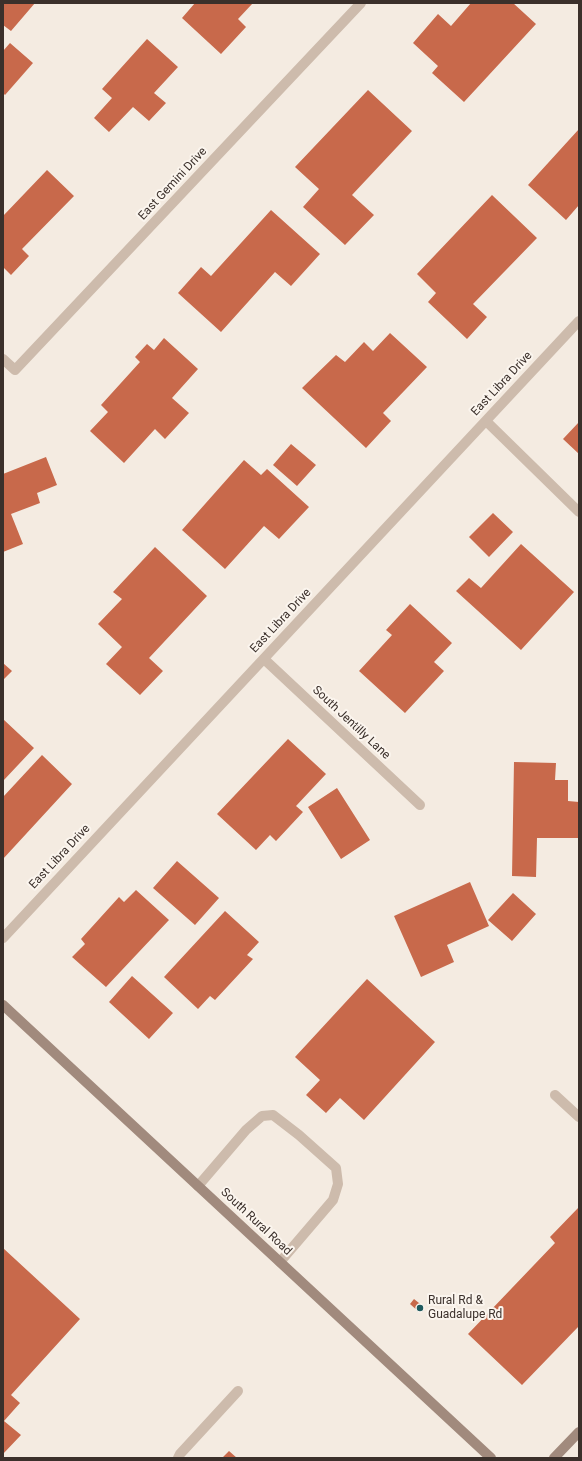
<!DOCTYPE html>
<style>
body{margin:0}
#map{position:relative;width:582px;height:1461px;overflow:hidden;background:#f4ebe1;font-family:Roboto,sans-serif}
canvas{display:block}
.frame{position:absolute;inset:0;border:4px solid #3b302b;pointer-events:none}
</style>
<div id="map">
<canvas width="582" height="1461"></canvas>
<div class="frame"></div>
</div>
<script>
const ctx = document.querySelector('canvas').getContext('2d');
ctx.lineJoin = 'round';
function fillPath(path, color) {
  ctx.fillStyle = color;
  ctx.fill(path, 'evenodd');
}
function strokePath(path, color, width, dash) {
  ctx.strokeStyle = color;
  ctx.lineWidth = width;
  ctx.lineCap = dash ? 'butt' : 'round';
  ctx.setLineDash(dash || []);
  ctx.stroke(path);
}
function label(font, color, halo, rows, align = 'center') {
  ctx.font = font + ' Roboto,sans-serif';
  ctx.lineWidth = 4;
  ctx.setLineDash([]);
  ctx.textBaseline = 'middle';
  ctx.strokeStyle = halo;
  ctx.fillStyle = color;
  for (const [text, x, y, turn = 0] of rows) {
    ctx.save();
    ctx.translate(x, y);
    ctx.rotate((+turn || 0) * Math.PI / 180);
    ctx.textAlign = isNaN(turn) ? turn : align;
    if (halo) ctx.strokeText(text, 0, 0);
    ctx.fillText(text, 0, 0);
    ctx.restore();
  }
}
const building = new Path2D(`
 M3,3H35L11,31L3,25Z
 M195,3H253L238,19L246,27L221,54L182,18Z
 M471,3H513L536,24L464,102L432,73L438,66L413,43L438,14L451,26Z
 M147,39L178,67L154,93L166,103L149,121L133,107L109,132L94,118L112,98L102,89Z
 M10,43L33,63L5,95L3,93V51Z
 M368,90L412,131L352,195L374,215L345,245L303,207L319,189L295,167Z
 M579,129V205L566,220L528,185Z
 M47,170L74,196L22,249L29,256L11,275L3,267V216Z
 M492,195L537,238L473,304L487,317L467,339L428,302L436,293L417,274Z
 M271,210L320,254L291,286L275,272L221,332L178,293L201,267L211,276Z
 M390,333L427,367L383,413L391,421L366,448L302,388L336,355L345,362L364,342L373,351Z
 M164,338L198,369L172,398L189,413L165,439L155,429L124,463L90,431L108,412L101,405L140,362L135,357L147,344L154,350Z
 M579,422V454L563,439Z
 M291,444L316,465L297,486L273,465Z
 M46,457L57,485L37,493L40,503L11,514L23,544L3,552V474Z
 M244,460L261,475L267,469L309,507L279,539L264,526L225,569L182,530Z
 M493,513L513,532L489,557L469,537Z
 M521,544L574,592L521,650L456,591L469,578L481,588Z
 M155,547L207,596L149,658L163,671L140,695L106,664L122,647L98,624L122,599L113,592Z
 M410,604L452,643L434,662L444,671L405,713L359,671L392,635L386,630Z
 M3,663L12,671L3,680Z
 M3,719L34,748L3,781Z
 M288,739L326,774L296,806L303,812L276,841L270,835L256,850L217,814Z
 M42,755L72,784L3,859V797Z
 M514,762L556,763L555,780H568V801L579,802V838H537L536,877L512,876Z
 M337,788L370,840L341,859L308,807Z
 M177,861L219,898L195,925L153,888Z
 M470,882L489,926L447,945L454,962L421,977L394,916Z
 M136,890L169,920L106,987L72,957L85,944L81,939L119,897L124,902Z
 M513,893L536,914L512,941L488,920Z
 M225,911L259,942L247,955L253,959L215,1000L210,996L198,1009L164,977Z
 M132,976L173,1013L149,1039L109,1002Z
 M367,979L435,1042L364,1120L340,1098L326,1113L306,1095L320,1080L295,1057Z
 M579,1207V1326L522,1385L468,1334L555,1243L550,1237Z
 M3,1248L80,1319L11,1395L20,1403L4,1421L21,1435L3,1454Z
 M414,1299L424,1307L419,1312L410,1304Z
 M229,1451L237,1458H222Z`);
const lane = new Path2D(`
 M555,1095L579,1117
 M198,1186L246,1130L262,1116L273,1115L299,1135L336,1168L338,1184L333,1200L280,1262
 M178,1458L180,1454L238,1391`);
const street = new Path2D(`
 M3,359L15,370L361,3
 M486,421L579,512
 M264,659L420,805
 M3,938L579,321`);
const secondary = new Path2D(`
 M3,1005L491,1458
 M554,1458L579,1432`);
const markers = [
 [420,1308,4,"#1f5a5e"]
];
const streetNames = [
 ["East Gemini Drive",173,184,-47],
 ["East Libra Drive",502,384,-47],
 ["East Libra Drive",281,621,-47],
 ["South Jentilly Lane",351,723,43],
 ["East Libra Drive",60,857,-47],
 ["South Rural Road",256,1222,43]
];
const poiNames = [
 ["Rural Rd &",428,1301],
 ["Guadalupe Rd",428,1315]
];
fillPath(building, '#c8694b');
strokePath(lane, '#cdbbac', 10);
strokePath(street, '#cdbbac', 10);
strokePath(secondary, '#a18a7d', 10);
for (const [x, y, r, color] of markers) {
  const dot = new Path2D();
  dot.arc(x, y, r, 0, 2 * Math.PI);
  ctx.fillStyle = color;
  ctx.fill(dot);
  strokePath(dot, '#fbf5ee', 1.5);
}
label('12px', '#3b302b', '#fbf5ee', streetNames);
label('12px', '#3b302b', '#fbf5ee', poiNames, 'left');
</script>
